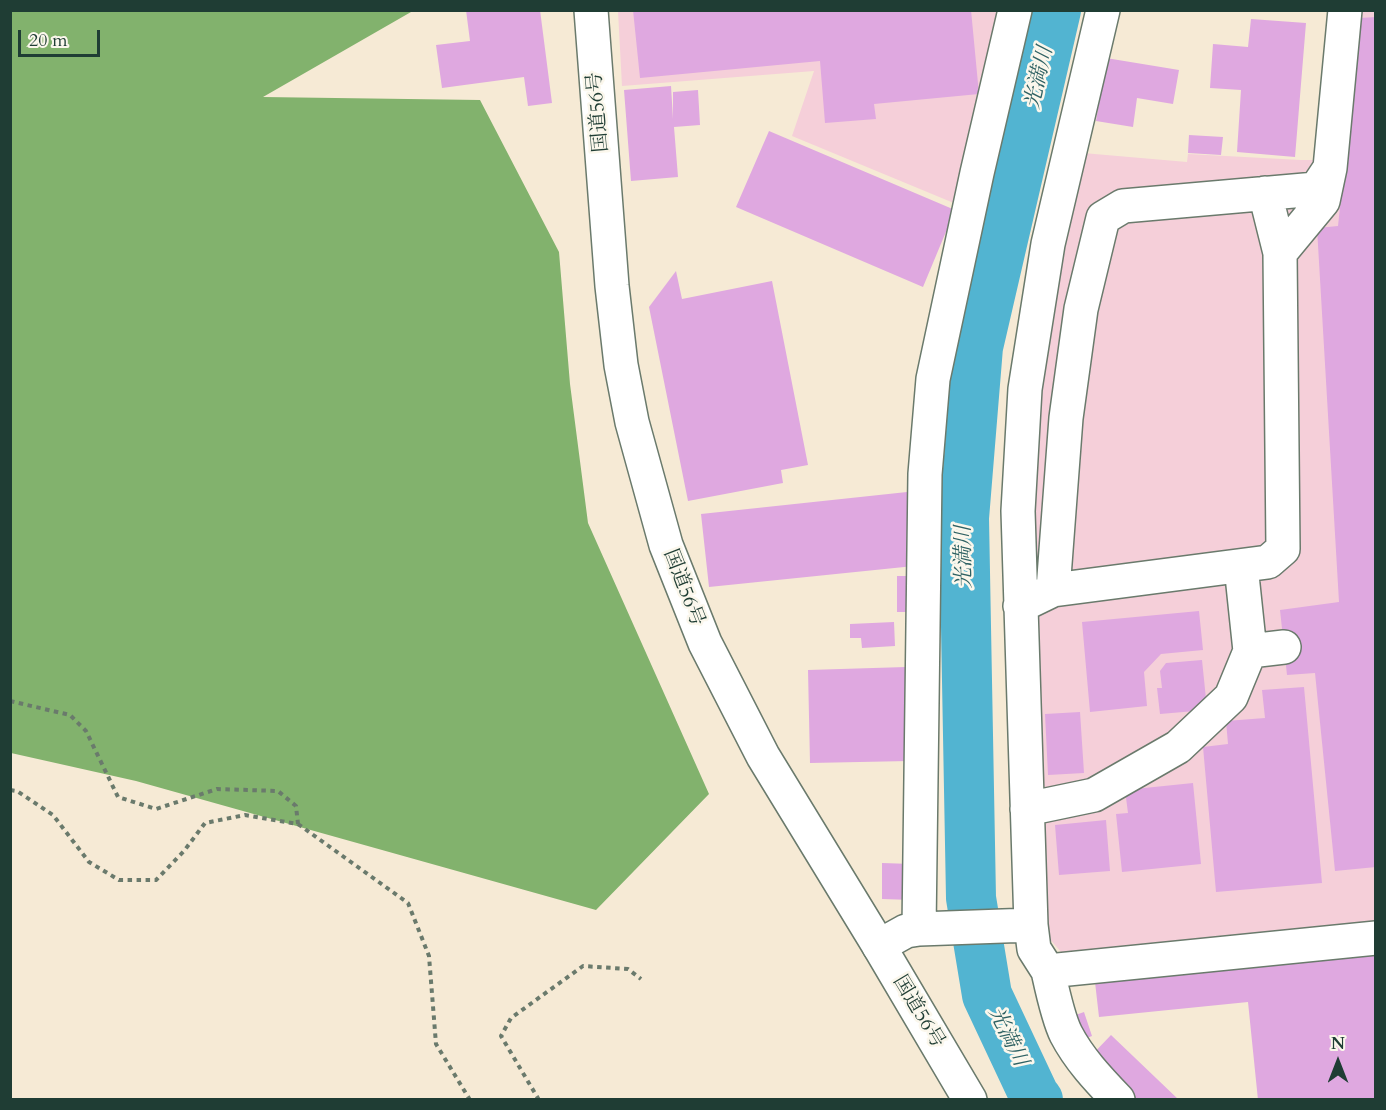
<!DOCTYPE html>
<meta charset="utf-8">
<style>
body{margin:0}
#map{position:relative;width:1386px;height:1110px;overflow:hidden;background:#f6ead5;font-family:Cardo,serif}
canvas{display:block}
.frame{position:absolute;inset:0;border:12px solid #1f3d34;pointer-events:none}
.north{position:absolute;left:1308px;top:1032px;width:60px;height:60px;-webkit-text-stroke:4px #fbf7ec;paint-order:stroke;rotate:0deg;font-size:16px;font-weight:700;line-height:24px;text-align:center;color:#1f3d34}
.north::after{content:'';display:block;margin:auto;width:21px;height:27px;background:#1f3d34;clip-path:polygon(50% 0,100% 100%,50% 72%,0 100%)}
.scale{position:absolute;left:18px;top:30px;width:82px;height:27px;box-sizing:border-box;border:3px solid #1f3d34;border-top:0;padding-left:8px;font-size:18px;line-height:21px;white-space:nowrap;color:#1f3d34;-webkit-text-stroke:4px #fbf7ec;paint-order:stroke}
</style>
<div id="map">
<canvas width="1386" height="1110"></canvas>
<div class="frame"></div>
<div class="north">N</div>
<div class="scale">20 m</div>
</div>
<script>
const ctx = document.querySelector('canvas').getContext('2d');
ctx.lineJoin = 'round';
function fillPath(path, color) {
  ctx.fillStyle = color;
  ctx.fill(path, 'evenodd');
}
function strokePath(path, color, width, dash) {
  ctx.strokeStyle = color;
  ctx.lineWidth = width;
  ctx.lineCap = dash ? 'butt' : 'round';
  ctx.setLineDash(dash || []);
  ctx.stroke(path);
}
function label(font, color, halo, rows, align = 'center') {
  ctx.font = font + ' Cardo,"Noto Serif JP",serif';
  ctx.lineWidth = 5;
  ctx.setLineDash([]);
  ctx.textBaseline = 'middle';
  ctx.strokeStyle = halo;
  ctx.fillStyle = color;
  for (const [text, x, y, turn = 0] of rows) {
    ctx.save();
    ctx.translate(x, y);
    ctx.rotate((+turn || 0) * Math.PI / 180);
    ctx.textAlign = isNaN(turn) ? turn : align;
    if (halo) ctx.strokeText(text, 0, 0);
    ctx.fillText(text, 0, 0);
    ctx.restore();
  }
}
const built = new Path2D(`
 M618,11H1006L961,206L792,136L814,71L622,86Z
 M1332,11H1375V924L1068,960L1048,937L1030,580L1037,392L1050,297L1083,153L1187,162L1188,154L1301,160H1316Z`);
const forest = new Path2D(`
 M11,10L412,11L411,12L263,97L480,100L559,252L570,384L588,523L709,794L596,910L136,781L11,753Z`);
const river = new Path2D(`
 M1038,1100L1034,1095L987,995L971,898L964,518L978,347L1056,10`);
const building = new Path2D(`
 M466,10H540L552,103L528,106L524,77L442,88L436,45L470,41Z
 M633,10H971L979,94L874,104L876,119L825,123L820,61L640,78Z
 M1376,17V867L1335,871L1315,673L1287,675L1280,610L1339,602L1317,228L1338,226L1360,18Z
 M1251,19L1306,23L1295,157L1237,152L1241,90L1210,88L1213,44L1248,47Z
 M1106,58L1179,70L1173,104L1137,98L1133,127L1096,121Z
 M671,86L673,119V92L698,90L700,125L674,127L678,177L631,181L624,90Z
 M769,131L955,210L923,287L736,207Z
 M1189,135L1223,137L1221,155L1188,153Z
 M676,271L682,299L772,281L808,465L781,470L783,483L688,501L649,307Z
 M907,492L914,566L709,587L701,514Z
 M897,576H909L910,612H897Z
 M1199,611L1203,650L1161,654L1144,672L1147,706L1090,712L1082,622Z
 M894,622L895,646L862,648L861,638H850V624Z
 M1202,660L1206,699L1195,711L1160,714L1157,688H1162L1160,671L1166,663Z
 M906,667L909,761L810,763L808,670Z
 M1304,687L1322,883L1216,892L1203,747L1228,744L1226,721L1265,718L1262,690Z
 M1080,712L1084,773L1048,775L1045,714Z
 M1193,783L1201,864L1122,872L1116,814L1128,813L1125,790Z
 M1106,820L1110,871L1059,875L1055,825Z
 M882,863L912,864V900L882,899Z
 M1376,954V1100H1258L1248,1002L1099,1017L1095,982Z
 M1084,1012L1092,1036L1079,1041L1070,1017Z
 M1111,1035L1179,1100H1132L1089,1058Z`);
const path = new Path2D(`
 M10,701L70,715L86,731L118,797L156,809L217,789L278,791L296,806L298,824L245,815L205,823L184,851L156,880H119L89,862L53,815L17,791L10,790
 M298,824L408,903L429,956L436,1044L470,1100
 M539,1100L501,1036L511,1018L583,966L628,969L641,979`);
const minor = new Path2D(`
 M1103,10L1048,244L1025,389L1018,511L1031,925L1034,949L1048,971L1376,938
 M1265,193L1280,253
 M1053,590L1066,418L1081,309L1103,218L1123,206L1316,189L1330,168
 M1020,606L1053,590L1268,562L1283,549L1280,253L1323,201L1330,168L1345,10
 M1250,651L1284,647
 M1027,809L1094,795L1178,747L1231,697L1250,651L1241,566
 M919,929L925,474L933,379L977,173L1015,10
 M879,946L906,931L919,929L1031,925
 M1048,971C1052,989 1058,1018 1066,1034C1079,1059 1098,1079 1118,1100`);
const highway = new Path2D(`
 M591,10L612,286L621,365L632,422L666,545L705,643L763,756L879,946L970,1100`);
const streetNames = [
 ["国道56号",599,112,-95],
 ["国道56号",683,588,69],
 ["国道56号",918,1012,59]
];
const waterNames = [
 ["光満川",1040,78,-77],
 ["光満川",965,557,-91],
 ["光満川",1007,1037,64]
];
fillPath(built, '#f5cfd9');
fillPath(forest, '#82b26d');
strokePath(river, '#52b4d1', 50);
fillPath(building, '#dfa8e0');
strokePath(minor, '#6a7a6c', 36);
strokePath(highway, '#6a7a6c', 36);
strokePath(path, '#6a7a6c', 4, [4.5, 4.5]);
strokePath(minor, '#fff', 33);
strokePath(highway, '#fff', 33);
label('20px', '#1f3d34', '#fbf7ec', streetNames);
label('italic 21px', '#2e6163', '#fbf7ec', waterNames);
</script>
